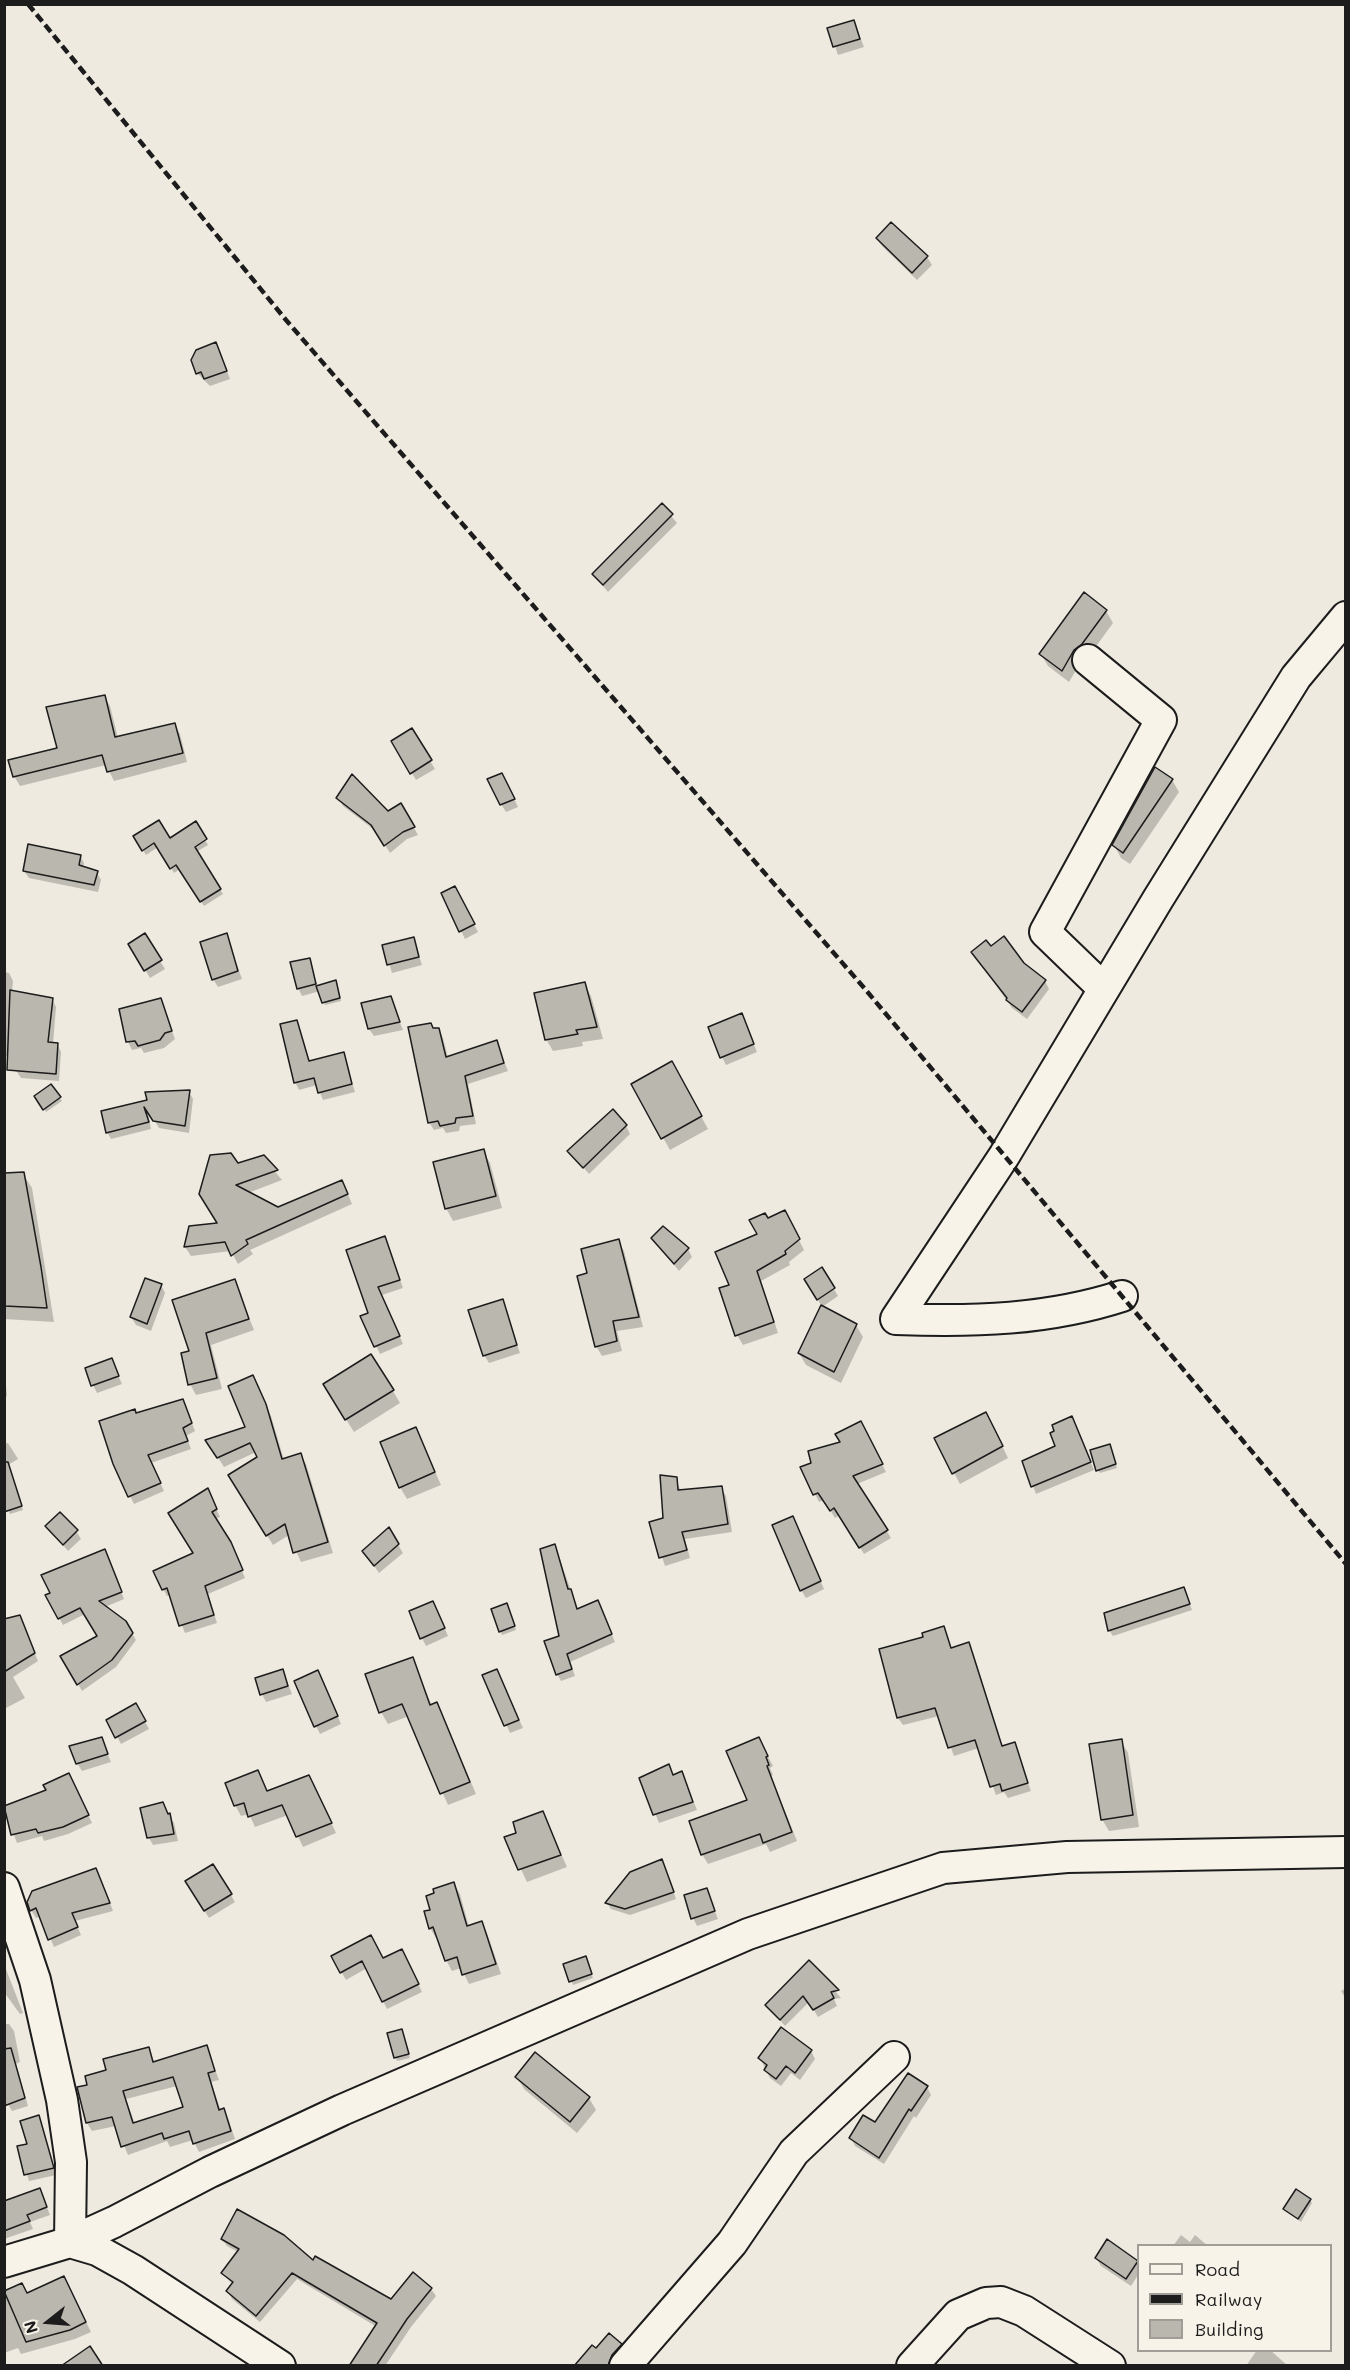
<!DOCTYPE html>
<style>
body{margin:0}
#map{position:relative;width:1350px;height:2370px;overflow:hidden;background:#eeeae0;font-family:Mali,sans-serif}
canvas{display:block}
.frame{position:absolute;inset:0;border:6px solid #1c1c1c;pointer-events:none}
.legend{position:absolute;left:1137px;top:2244px;width:195px;height:108px;box-sizing:border-box;background:#f7f3e8;border:2px solid #9f9d96;margin:0;padding:8px 10px;list-style:none;font-size:18px;color:#1c1c1c}
.legend li{display:flex;align-items:center;gap:12px;height:30px}
.legend b{width:30px;border:2px solid #9f9d96}
.north{position:absolute;left:18px;top:2292px;width:60px;height:60px;-webkit-text-stroke:4px #f7f3e8;paint-order:stroke;rotate:253deg;font-size:16px;font-weight:700;line-height:24px;text-align:center;color:#1c1c1c}
.north::after{content:'';display:block;margin:auto;width:21px;height:27px;background:#1c1c1c;clip-path:polygon(50% 0,100% 100%,50% 72%,0 100%)}
</style>
<div id="map">
<canvas width="1350" height="2370"></canvas>
<div class="frame"></div>
<ul class="legend">
<li><b style="height:8px;background:#f7f3e8"></b>Road</li>
<li><b style="height:8px;background:#1c1c1c"></b>Railway</li>
<li><b style="height:16px;background:#bab7af"></b>Building</li>
</ul>
<div class="north">N</div>
</div>
<script>
const ctx = document.querySelector('canvas').getContext('2d');
ctx.lineJoin = 'round';
function fillPath(path, color) {
  ctx.fillStyle = color;
  ctx.fill(path, 'evenodd');
}
function strokePath(path, color, width, dash) {
  ctx.strokeStyle = color;
  ctx.lineWidth = width;
  ctx.lineCap = dash ? 'butt' : 'round';
  ctx.setLineDash(dash || []);
  ctx.stroke(path);
}
const shadow = new Path2D(`
 M854,22L864,47L838,55L829,29Z
 M891,224L927,257L932,265L917,280L882,246L877,239Z
 M219,351L230,379L210,386L197,373Z
 M662,505L677,523L608,592L594,575Z
 M1106,611L1113,623L1089,656L1081,662L1069,682L1048,666L1041,654Z
 M104,696L110,706L118,738L174,724L180,734L187,762L114,781L106,765L20,786L14,776L58,750Z
 M411,730L435,769L416,780L393,742Z
 M1172,780L1179,792L1130,864L1121,858L1114,845Z
 M506,782L518,807L506,812L501,804Z
 M338,798L388,813L401,805L418,835L407,839L390,853L377,832L343,806Z
 M195,823L208,845L196,852L223,894L204,906L180,869L174,873L158,847L146,855L135,837L170,840Z
 M80,856L84,863L83,868L97,873L101,880L98,892L29,878L24,871Z
 M443,894L459,896L478,932L465,939Z
 M144,935L165,969L150,978L130,944Z
 M226,935L242,979L218,987L213,979Z
 M413,938L422,965L392,973L384,946Z
 M990,948L1023,964L1045,981L1049,989L1027,1019L1012,1008L973,953Z
 M309,959L318,987L337,986L341,1001L325,1005L320,991L302,996L298,988Z
 M4,972L9,973L13,981L12,992L52,999L56,1007L53,1044H57L61,1052L59,1081L21,1078L5,1054L4,1117Z
 M584,984L591,996L603,1039L582,1042L583,1046L553,1051L546,1039Z
 M390,998L403,1030L374,1036L369,1029Z
 M160,1000L175,1039L164,1048L144,1053L141,1048L132,1050L128,1042L121,1010Z
 M296,1022L310,1062L343,1054L355,1092L323,1100L317,1085L299,1090L295,1082Z
 M745,1023L757,1052L726,1065L722,1057Z
 M434,1030H439L443,1038L448,1058L496,1042L508,1071L468,1084L476,1124L460,1126L459,1131L446,1133L443,1128L434,1130L429,1122Z
 M672,1063L708,1129L670,1150L633,1085Z
 M51,1086L62,1101L46,1112L36,1097Z
 M189,1092L193,1099L189,1133L159,1128L147,1108L151,1129L111,1139L107,1132L103,1112Z
 M626,1126L630,1134L589,1174L569,1151Z
 M483,1151L490,1163L502,1208L453,1221L446,1208Z
 M263,1157L282,1180L248,1193L278,1209L347,1192L352,1204L250,1250L253,1254L238,1264L231,1251L191,1256L185,1247L219,1224L237,1165Z
 M23,1174L32,1188L54,1322L4,1319V1175Z
 M767,1220L790,1222L804,1250L789,1262L790,1265L761,1281L778,1333L743,1345L737,1335L731,1285Z
 M385,1238L403,1288L382,1295L403,1344L380,1354L362,1316L370,1313Z
 M652,1238L688,1249L692,1257L679,1271Z
 M618,1241L624,1251L643,1327L617,1331L622,1351L602,1356L596,1346L589,1274Z
 M822,1269L838,1296L822,1307L806,1279Z
 M234,1281L254,1330L211,1345L222,1389L196,1395L190,1384L191,1352Z
 M161,1285L165,1293L151,1331L136,1325L131,1317Z
 M502,1301L520,1353L489,1363L484,1355Z
 M856,1325L863,1337L841,1383L806,1365L799,1353Z
 M111,1360L122,1384L97,1393L93,1385Z
 M4,1367L7,1396L4,1397Z
 M258,1387L271,1416L284,1460L300,1455L306,1464L333,1553L301,1562L289,1535L273,1545L236,1486L259,1457L256,1452L224,1467L213,1450L247,1428Z
 M393,1391L400,1403L354,1432L332,1397Z
 M186,1408L195,1431L186,1436L191,1449L151,1463L164,1491L134,1504L114,1464L137,1415Z
 M992,1425L1008,1458L960,1484L936,1439Z
 M1075,1425L1094,1470L1036,1494L1024,1462L1057,1447Z
 M416,1429L441,1485L407,1499L400,1487Z
 M865,1431L886,1472L857,1484L891,1538L864,1554L840,1515L835,1518L824,1500L819,1502L802,1468L813,1464L842,1443Z
 M8,1443L18,1459L8,1465L23,1510L10,1514L4,1501V1444Z
 M1111,1449L1117,1468L1100,1473L1098,1470Z
 M676,1478L681,1492L721,1488L726,1496L732,1532L685,1539L690,1558L665,1566L651,1523L664,1519Z
 M211,1497L220,1517L215,1519L234,1551L245,1578L208,1594L217,1623L185,1633L170,1595L167,1596L163,1589L195,1554Z
 M47,1526L76,1531L81,1539L68,1551Z
 M797,1526L824,1589L806,1598L801,1590Z
 M389,1530L403,1553L379,1573L364,1551Z
 M555,1546L578,1610L598,1602L615,1642L570,1662L575,1676L561,1681L557,1674L561,1637Z
 M108,1558L124,1599L105,1607L125,1622L136,1640L116,1667L82,1691L63,1657L99,1637L85,1614L63,1625L47,1596Z
 M1184,1589L1192,1610L1113,1636L1109,1630Z
 M508,1608L516,1630L502,1635L493,1610Z
 M437,1610L448,1636L426,1646L422,1638Z
 M19,1616L38,1661L13,1677L25,1698L4,1709V1621Z
 M943,1627L952,1649L968,1644L973,1652L1003,1748L1014,1744L1031,1791L1008,1798L1004,1792L996,1795L979,1748L954,1756L939,1716L903,1725L898,1718L925,1638Z
 M412,1658L432,1706L436,1704L443,1716L476,1794L448,1805L409,1716L388,1724L381,1712Z
 M283,1671L292,1694L266,1702L262,1694Z
 M497,1671L523,1728L510,1733L484,1676Z
 M322,1680L341,1724L320,1734L316,1726Z
 M136,1705L149,1729L121,1744L108,1720Z
 M101,1738L111,1762L82,1771L77,1763Z
 M1121,1741L1128,1753L1139,1827L1109,1831L1102,1819Z
 M764,1749L773,1766L770,1768L773,1775L771,1776L797,1841L770,1852L766,1844L708,1864L702,1854L749,1801Z
 M669,1766L674,1777L682,1773L697,1810L659,1823L641,1779Z
 M258,1772L268,1793L315,1788L336,1833L303,1847L288,1815L255,1827L249,1814L241,1816L235,1805Z
 M73,1783L92,1823L68,1834L44,1841L42,1836L17,1843L4,1807Z
 M542,1812L567,1867L527,1882L506,1838L518,1834Z
 M168,1815L174,1823L178,1841L153,1845L149,1838Z
 M662,1860L676,1899L630,1915L611,1909L607,1903Z
 M213,1866L235,1902L209,1918L187,1882Z
 M100,1877L113,1911L75,1921L81,1935L54,1947L41,1916L36,1918L31,1910Z
 M454,1884L460,1894L469,1927L481,1923L487,1933L501,1974L469,1984L461,1968L452,1971L446,1960L438,1938H436L430,1928L431,1911Z
 M706,1889L718,1919L697,1926L693,1918Z
 M333,1957L406,1958L422,1992L387,2009L367,1968L346,1980Z
 M587,1961L593,1978L573,1985L565,1965Z
 M809,1962L841,1998L834,1999L837,2006L818,2017L809,2002L785,2026L767,2005Z
 M4,1964L23,2013L20,2014L4,1992Z
 M1346,1988V1999L1341,1991Z
 M4,2024H9L14,2031L20,2062L16,2064L28,2106L12,2111L4,2097Z
 M388,2034H403L410,2058L397,2061Z
 M206,2046L219,2080L211,2082L221,2111L223,2110L228,2118L235,2139L199,2152L193,2140L170,2147L167,2141L128,2155L116,2126L92,2131L87,2123L89,2086L108,2072L148,2049L155,2063ZM177,2086L185,2108L135,2124L126,2099Z
 M811,2051L815,2059L800,2080L791,2073L781,2086L770,2078L760,2058Z
 M517,2077L589,2098L596,2110L577,2133L524,2089Z
 M927,2087L931,2095L916,2118L914,2116L884,2164L855,2146L851,2138L876,2124Z
 M38,2117L56,2175L29,2181L19,2147L29,2145Z
 M43,2198L50,2215L30,2222L33,2229L4,2239V2203Z
 M1310,2200L1312,2203L1301,2222L1285,2209Z
 M1181,2235L1190,2242L1195,2235L1208,2246H1173Z
 M222,2239L313,2262L391,2301L431,2289L436,2296L411,2327L385,2366H351L377,2327L297,2279L260,2322L232,2299L228,2291L233,2285L222,2273L238,2252L227,2246Z
 M1107,2242L1138,2264V2275L1131,2286L1101,2266L1096,2258Z
 M21,2285L27,2295L69,2287L91,2332L75,2339L21,2354L18,2348L4,2353V2292Z
 M621,2344L625,2352L616,2366H583L596,2350Z
 M1257,2350H1270L1288,2366H1246Z`);
const building = new Path2D(`
 M854,20L860,39L833,47L827,28Z
 M891,222L928,256L912,273L876,238Z
 M216,342L227,371L204,379L201,372L196,374L191,360L196,350Z
 M662,503L673,514L603,585L592,574Z
 M1084,592L1107,610L1082,644L1074,650L1062,671L1039,654Z
 M105,695L115,737L175,723L183,753L107,772L102,755L13,777L8,760L57,748L46,707Z
 M412,728L432,760L410,774L391,741Z
 M1155,767L1173,779L1123,853L1112,845Z
 M502,773L515,799L500,805L487,779Z
 M352,774L388,811L401,803L415,827L403,832L384,846L371,825L336,798Z
 M159,820L170,838L196,821L207,839L195,847L221,889L200,902L176,865L170,869L154,843L142,851L133,836Z
 M28,844L81,855L79,865L98,871L94,885L23,871Z
 M455,886L475,924L459,932L441,893Z
 M145,933L162,960L144,971L128,944Z
 M227,933L238,971L212,980L200,942Z
 M1004,936L1024,963L1046,980L1022,1012L1006,1000L1007,998L971,952L986,940L991,946Z
 M414,937L419,957L387,965L382,945Z
 M310,958L316,984L297,989L290,962Z
 M336,980L340,998L322,1003L316,986Z
 M585,982L597,1027L576,1030L578,1034L545,1040L534,993Z
 M10,990L53,998L48,1042L58,1043L56,1074L7,1070Z
 M391,996L400,1022L368,1029L361,1003Z
 M161,998L172,1031L165,1033L160,1040L138,1046L135,1041L126,1042L119,1009Z
 M742,1013L754,1044L720,1058L708,1027Z
 M297,1020L309,1061L344,1052L352,1084L318,1093L314,1078L294,1083L280,1024Z
 M431,1023L433,1028H439L446,1057L497,1040L504,1063L465,1076L473,1116L456,1118L455,1123L440,1126L438,1121L428,1123L408,1027Z
 M672,1061L702,1116L661,1139L631,1084Z
 M51,1084L61,1097L43,1110L34,1096Z
 M190,1090L185,1126L153,1121L144,1107L149,1122L106,1133L101,1111L147,1100L145,1092Z
 M613,1109L627,1125L583,1168L567,1151Z
 M484,1149L496,1196L445,1209L433,1162Z
 M231,1153L238,1163L264,1155L278,1170L236,1185L278,1207L342,1180L348,1194L246,1240L248,1244L231,1256L225,1242L184,1247L189,1226L217,1223L199,1194L210,1155Z
 M24,1172L41,1267L47,1308L4,1306V1173Z
 M785,1210L800,1239L785,1251L786,1254L757,1271L774,1322L735,1336L719,1288L729,1285L715,1252L757,1234L749,1220L765,1213L768,1218Z
 M663,1226L689,1248L674,1264L651,1238Z
 M385,1236L400,1280L378,1287L400,1336L374,1347L360,1316L368,1313L346,1250Z
 M619,1239L639,1317L613,1321L617,1341L595,1347L577,1276L587,1273L581,1249Z
 M822,1267L835,1288L817,1300L804,1279Z
 M145,1278L162,1284L147,1324L130,1317Z
 M235,1279L249,1319L206,1333L217,1378L188,1385L181,1353L189,1351L172,1300Z
 M503,1299L517,1345L483,1356L468,1310Z
 M821,1305L857,1324L834,1372L798,1353Z
 M371,1354L394,1390L345,1420L323,1384Z
 M112,1358L119,1376L91,1386L85,1368Z
 M253,1375L266,1404L282,1459L301,1453L328,1542L293,1553L285,1524L266,1536L228,1475L257,1457L250,1443L217,1458L205,1440L245,1427L228,1386Z
 M183,1399L192,1423L183,1428L188,1441L148,1455L161,1483L128,1497L113,1464L99,1421L135,1409L136,1413Z
 M986,1412L1003,1446L952,1474L934,1438Z
 M1072,1416L1091,1462L1031,1487L1022,1461L1055,1446L1050,1433L1054,1431L1052,1425Z
 M861,1421L883,1464L853,1476L888,1530L859,1548L834,1508L830,1511L818,1493L813,1495L800,1467L811,1463L808,1451L840,1442L835,1434Z
 M416,1427L435,1472L399,1488L380,1442Z
 M1110,1444L1116,1464L1096,1471L1090,1450Z
 M4,1462H8L22,1506L4,1512Z
 M660,1475L677,1477L678,1490L722,1486L728,1524L682,1532L687,1550L659,1558L649,1522L663,1518Z
 M208,1488L217,1509L212,1512L231,1542L243,1570L205,1586L214,1615L179,1626L167,1588L162,1590L153,1571L193,1553L168,1513Z
 M60,1512L78,1530L63,1545L45,1526Z
 M793,1516L821,1581L800,1591L772,1525Z
 M389,1527L399,1544L374,1566L362,1551Z
 M555,1544L568,1589H571L577,1609L598,1600L612,1634L567,1654L572,1669L556,1675L544,1641L559,1636L540,1549Z
 M105,1549L122,1592L99,1601L126,1621L133,1633L112,1660L77,1685L60,1656L97,1636L80,1608L58,1619L45,1595L50,1593L41,1575Z
 M1184,1587L1190,1604L1108,1631L1104,1613Z
 M433,1601L445,1628L420,1639L409,1611Z
 M507,1603L515,1626L499,1632L491,1609Z
 M20,1615L35,1653L4,1672V1619Z
 M944,1626L951,1648L969,1642L1002,1746L1015,1742L1028,1783L1002,1791L1000,1784L990,1787L975,1740L948,1748L935,1708L897,1718L879,1649L923,1637L922,1633Z
 M413,1657L430,1705L437,1702L470,1782L440,1794L402,1704L379,1713L365,1674Z
 M283,1669L288,1686L260,1695L255,1678Z
 M497,1669L519,1720L504,1726L482,1675Z
 M318,1670L338,1716L314,1727L294,1681Z
 M136,1703L146,1721L115,1738L106,1720Z
 M102,1737L108,1754L76,1764L69,1746Z
 M759,1737L768,1756L766,1757L769,1765L767,1766L792,1832L763,1843L760,1834L701,1855L689,1821L747,1800L726,1751Z
 M1122,1739L1133,1815L1101,1820L1089,1744Z
 M669,1764L673,1775L682,1771L693,1802L653,1815L639,1778Z
 M258,1770L267,1791L309,1775L332,1823L296,1837L282,1805L248,1817L244,1803L234,1806L225,1783Z
 M69,1773L89,1815L63,1827L38,1833L36,1829L11,1835L4,1806L46,1790L43,1785Z
 M163,1802L168,1814L170,1813L174,1834L147,1838L140,1808Z
 M543,1811L561,1855L518,1870L504,1837L516,1833L513,1822Z
 M662,1859L674,1892L625,1909L605,1903L630,1872Z
 M213,1864L232,1894L204,1911L185,1881Z
 M96,1868L110,1903L72,1913L78,1927L48,1940L36,1908L30,1911L27,1902L32,1891Z
 M454,1882L467,1926L482,1921L496,1964L462,1975L457,1957L445,1961L433,1927L429,1929L424,1911L430,1910L426,1896L434,1893L433,1889Z
 M707,1888L715,1911L691,1919L684,1895Z
 M371,1935L383,1958L402,1949L419,1984L382,2002L362,1961L340,1973L331,1956Z
 M586,1956L592,1974L569,1982L563,1964Z
 M809,1960L839,1990L831,1992L834,1998L813,2010L803,1996L780,2020L765,2005Z
 M781,2027L812,2050L795,2073L786,2066L776,2079L764,2070L767,2065L758,2058Z
 M402,2029L409,2054L394,2058L387,2033Z
 M207,2045L215,2071L208,2073L219,2110L224,2108L231,2131L193,2144L189,2131L164,2139L162,2133L121,2147L112,2117L86,2123L77,2087L87,2085L85,2076L106,2070L103,2059L149,2047L153,2062ZM173,2077L183,2107L133,2123L123,2091Z
 M11,2048L25,2098L4,2106V2049Z
 M535,2052L590,2097L570,2122L515,2077Z
 M908,2073L928,2086L911,2111L909,2109L879,2158L849,2138L863,2115L875,2122Z
 M39,2115L54,2168L24,2175L17,2146L27,2144L20,2121Z
 M40,2188L47,2207L27,2215L30,2221L4,2231V2201Z
 M1296,2189L1311,2199L1298,2219L1283,2209Z
 M237,2209L284,2235L313,2260L315,2256L391,2299L413,2272L432,2288L407,2319L376,2366H349L377,2323L292,2273L256,2316L226,2291L233,2282L221,2273L239,2249L221,2239Z
 M1107,2239L1138,2261L1126,2279L1095,2258Z
 M64,2276L86,2322L70,2330L26,2342L4,2291L22,2283L27,2293Z
 M609,2333L622,2344L612,2355L608,2366H574L592,2345L596,2348Z
 M90,2346L103,2366H61Z`);
const minor = new Path2D(`
 M1088,660L1161,720L1045,932L1104,989
 M1122,1296C1048,1320 973,1322 896,1319L1004,1156L1158,899L1296,677L1346,617
 M4,1888L35,1980L62,2100L71,2162L70,2242
 M70,2242L97,2250L133,2270L280,2366
 M4,2262L70,2242L114,2222L210,2172L342,2110L748,1934L943,1868L1067,1857L1346,1852
 M625,2366L732,2243L794,2152L894,2057
 M912,2366L958,2315L986,2303L1001,2302L1024,2311L1110,2366`);
const rail = new Path2D(`
 M28,4L286,320L865,989L1346,1564`);
fillPath(shadow, '#0003');
fillPath(building, '#bab7af');
strokePath(building, '#1c1c1c', 1.5);
strokePath(minor, '#1c1c1c', 34);
strokePath(minor, '#f7f3e8', 30);
strokePath(rail, '#1c1c1c', 4.5, [9, 4.5]);
</script>
